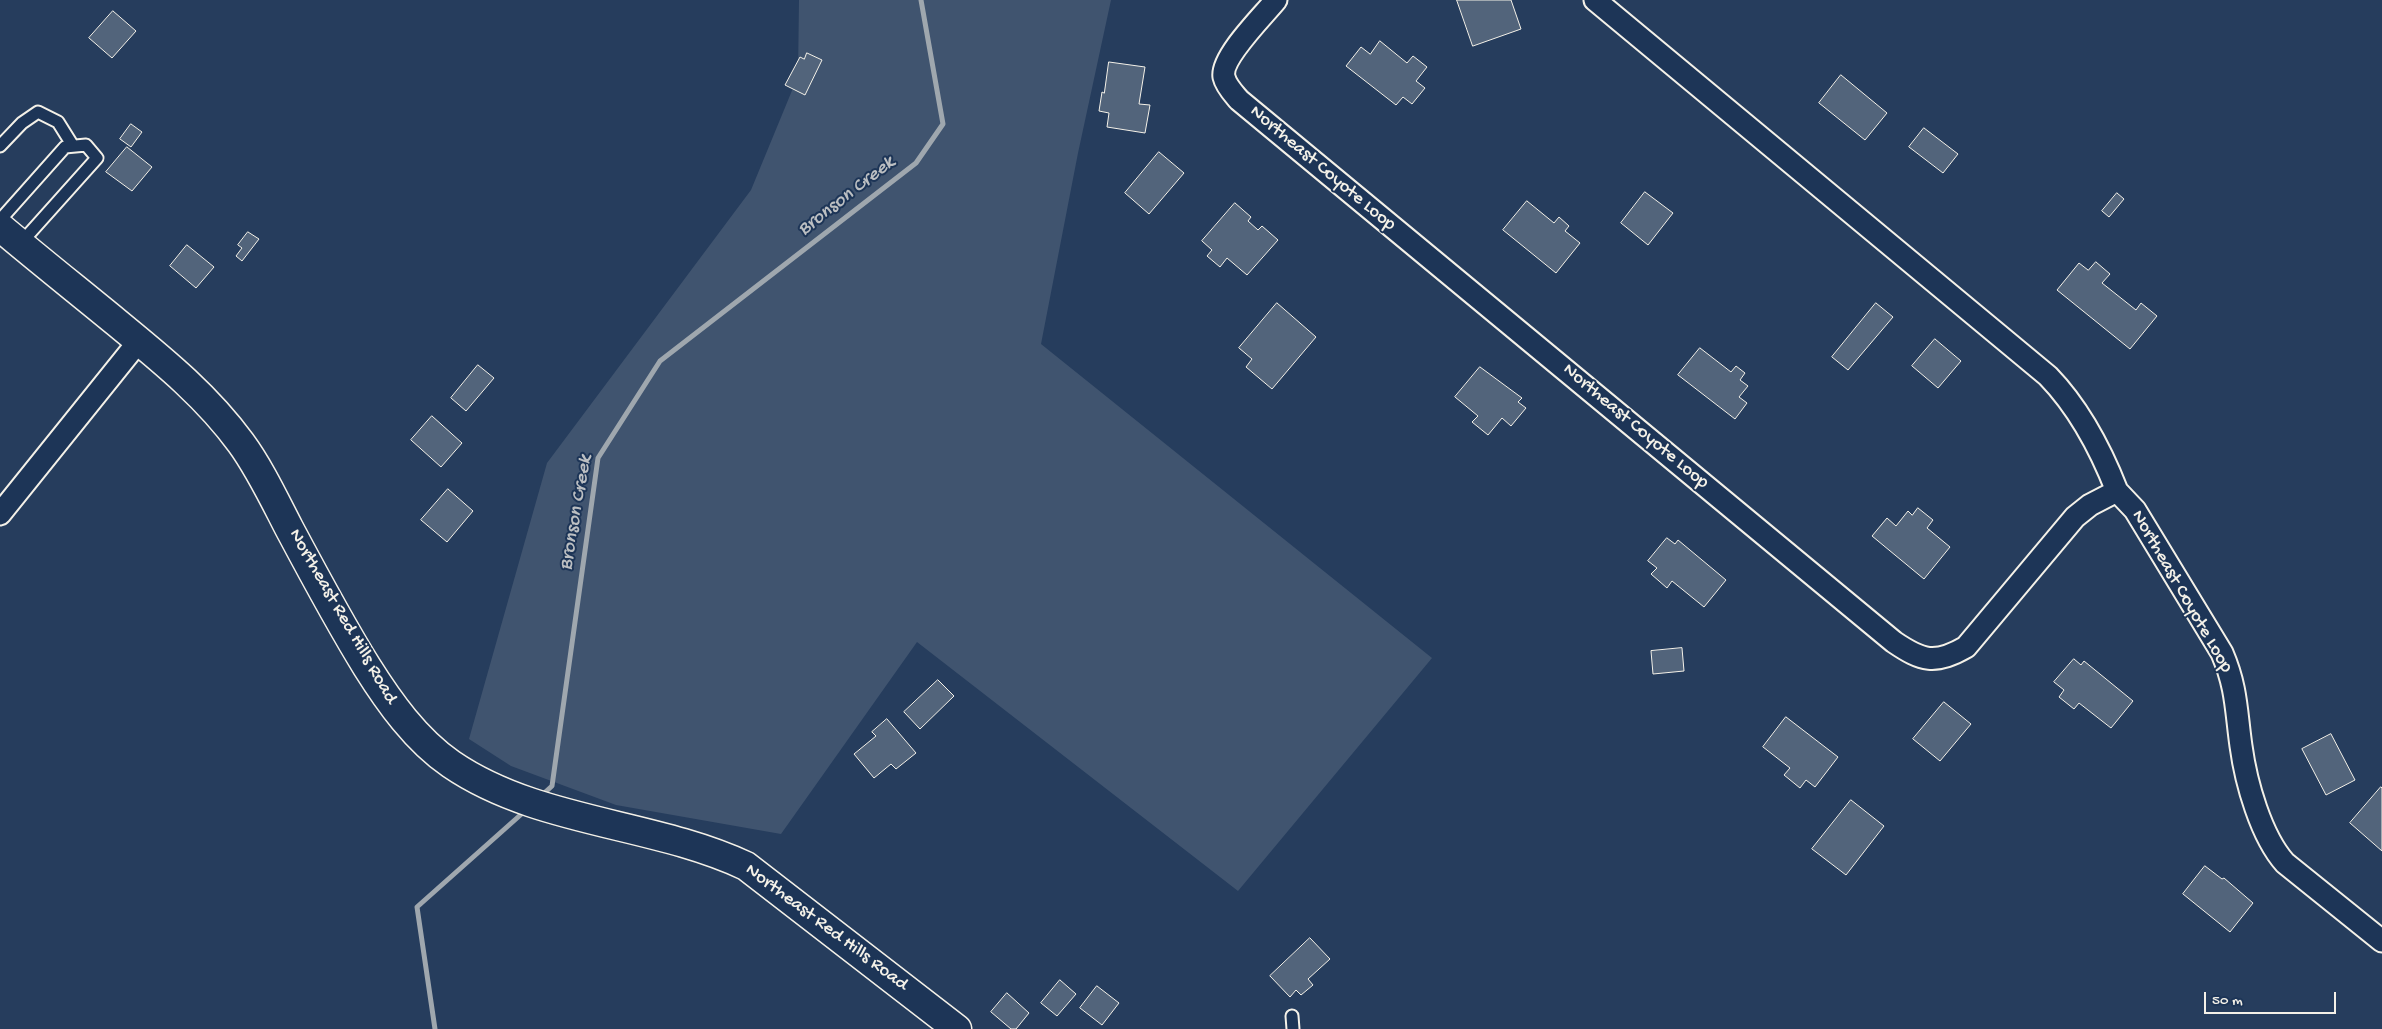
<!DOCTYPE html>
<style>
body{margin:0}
#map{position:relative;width:2382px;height:1029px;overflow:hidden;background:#263d5d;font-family:"Gochi Hand",sans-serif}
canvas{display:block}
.scale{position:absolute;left:2204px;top:992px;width:132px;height:22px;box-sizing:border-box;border:2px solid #f4f1e8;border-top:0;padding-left:6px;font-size:15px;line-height:18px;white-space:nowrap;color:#f4f1e8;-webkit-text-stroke:4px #1d3557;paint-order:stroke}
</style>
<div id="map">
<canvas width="2382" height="1029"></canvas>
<div class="scale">50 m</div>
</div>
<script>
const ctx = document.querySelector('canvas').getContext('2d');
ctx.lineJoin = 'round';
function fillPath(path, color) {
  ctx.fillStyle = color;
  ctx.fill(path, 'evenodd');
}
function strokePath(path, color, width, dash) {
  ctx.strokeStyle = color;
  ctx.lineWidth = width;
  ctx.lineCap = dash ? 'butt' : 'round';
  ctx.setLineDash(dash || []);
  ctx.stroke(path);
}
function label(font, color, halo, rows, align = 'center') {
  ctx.font = font + ' "Gochi Hand",sans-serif';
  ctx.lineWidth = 4;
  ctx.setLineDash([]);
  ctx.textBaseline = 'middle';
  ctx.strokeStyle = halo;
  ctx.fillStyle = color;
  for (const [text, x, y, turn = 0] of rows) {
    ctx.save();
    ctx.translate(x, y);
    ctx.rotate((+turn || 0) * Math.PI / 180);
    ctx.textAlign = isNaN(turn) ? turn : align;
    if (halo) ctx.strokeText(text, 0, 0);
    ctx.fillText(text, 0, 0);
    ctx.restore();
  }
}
const green = new Path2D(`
 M799,0H1111L1078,153L1041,344L1432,658L1238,891L917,642L781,834L616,805L511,766L469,739L547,463L751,190L798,76Z`);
const stream = new Path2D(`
 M541,796L552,786L598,458L660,361L916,163L943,124L921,0
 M435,1029L417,907L526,810`);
const building = new Path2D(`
 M1457,0H1511L1521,29L1473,46Z
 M113,11L136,31L112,58L89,38Z
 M1380,41L1407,63L1413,56L1427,67L1416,81L1425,88L1412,104L1403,97L1396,105L1346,66L1361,47L1370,54Z
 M807,53L822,60L805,95L785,85L800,57L804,59Z
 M1109,62L1145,67L1139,104L1150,105L1145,133L1107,127L1109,113L1099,111L1102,92L1104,93Z
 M1841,75L1887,113L1865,140L1819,103Z
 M131,124L142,132L131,147L120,139Z
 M1924,128L1958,154L1943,173L1909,147Z
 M127,147L152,167L132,191L106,172Z
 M1159,152L1184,173L1149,214L1125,193Z
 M1645,192L1673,213L1648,245L1621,223Z
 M2117,193L2124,199L2109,217L2102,211Z
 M1527,201L1554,223L1559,217L1569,226L1565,231L1580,243L1556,273L1503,230Z
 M1235,203L1251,217L1248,221L1258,230L1262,226L1278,240L1247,275L1227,258L1220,267L1207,256L1212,250L1202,241Z
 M248,232L259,239L242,261L236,256L242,248L238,245Z
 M187,245L214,267L196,288L170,266Z
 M2096,262L2110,274L2102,283L2136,310L2141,303L2157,316L2130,349L2057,290L2079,263L2088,270Z
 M1277,303L1316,337L1272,389L1246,367L1252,359L1239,348Z
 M1876,303L1893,317L1848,370L1832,357Z
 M1935,339L1961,361L1938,388L1912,366Z
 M1700,348L1731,372L1736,366L1745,373L1740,380L1748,386L1739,397L1747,403L1735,419L1678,375Z
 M478,365L494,378L466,411L451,398Z
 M1480,367L1522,398L1518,402L1526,408L1511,426L1502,418L1488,435L1472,422L1478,416L1455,397Z
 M432,416L462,443L441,467L411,440Z
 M448,489L473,511L447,542L421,520Z
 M1918,508L1933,520L1927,528L1950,547L1924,579L1872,536L1887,518L1896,526L1908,511L1912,515Z
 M1667,538L1675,544L1678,540L1726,580L1704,607L1672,581L1667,588L1651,574L1657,568L1648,561Z
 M1682,648L1684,671L1653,674L1651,651Z
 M2074,659L2081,665L2084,661L2133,701L2111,728L2079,703L2074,709L2059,697L2064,690L2054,682Z
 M938,680L954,696L920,729L904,712Z
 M1944,702L1971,724L1940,761L1913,739Z
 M1786,717L1838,757L1815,787L1806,780L1800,788L1784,775L1790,768L1763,747Z
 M887,719L916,753L896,769L891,764L874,778L854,754L876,736L872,732Z
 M2331,734L2355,780L2326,795L2302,749Z
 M2381,787L2382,788V851L2350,823Z
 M1851,800L1884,826L1846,875L1812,849Z
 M2205,866L2222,879L2224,878L2253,903L2230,932L2183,894Z
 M1310,938L1330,959L1308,979L1313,985L1301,995L1296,990L1290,997L1270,976Z
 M1060,980L1076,994L1057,1016L1041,1003Z
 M1097,986L1119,1003L1102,1025L1080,1008Z
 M1007,993L1029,1013L1016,1029H1011L991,1012Z`);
const lane = new Path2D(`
 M0,146L22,123L38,112L58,122L73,146
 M0,220L65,147L86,145L97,158L20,244
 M1292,1016L1293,1029`);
const street = new Path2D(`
 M1276,0C1264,15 1220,58 1224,77C1226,86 1234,94 1239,100L1894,642C1922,661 1935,665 1966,647L2075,517L2090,505L2117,491C2101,450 2079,408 2048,376L1595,0
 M2117,491L2135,510L2222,653C2237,688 2236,711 2241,746C2246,783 2261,836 2285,863L2382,941
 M0,514L139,341`);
const secondary = new Path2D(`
 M0,227C38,259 77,290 116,322C161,359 206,395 241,443C260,469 274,499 289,528C314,575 339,622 367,667C389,702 416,740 451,764C537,823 652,822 746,866L957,1029`);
const streetNames = [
 ["Northeast Coyote Loop",1322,169,40],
 ["Northeast Coyote Loop",1635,427,40],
 ["Northeast Coyote Loop",2181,592,60],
 ["Northeast Red Hills Road",342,617,60],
 ["Northeast Red Hills Road",826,928,37]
];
const waterNames = [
 ["Bronson Creek",847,197,-38],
 ["Bronson Creek",577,513,-80]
];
fillPath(green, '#40546f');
strokePath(stream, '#9fa7ae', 5);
fillPath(building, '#52647b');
strokePath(building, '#f4f1e8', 1);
strokePath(lane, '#f4f1e8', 15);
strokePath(street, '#f4f1e8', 25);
strokePath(secondary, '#f4f1e8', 31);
strokePath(lane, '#1d3557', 11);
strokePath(street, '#1d3557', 21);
strokePath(secondary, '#1d3557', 28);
label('19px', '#f4f1e8', '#1d3557', streetNames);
label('italic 20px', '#bcbfc2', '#1d3557', waterNames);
</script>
